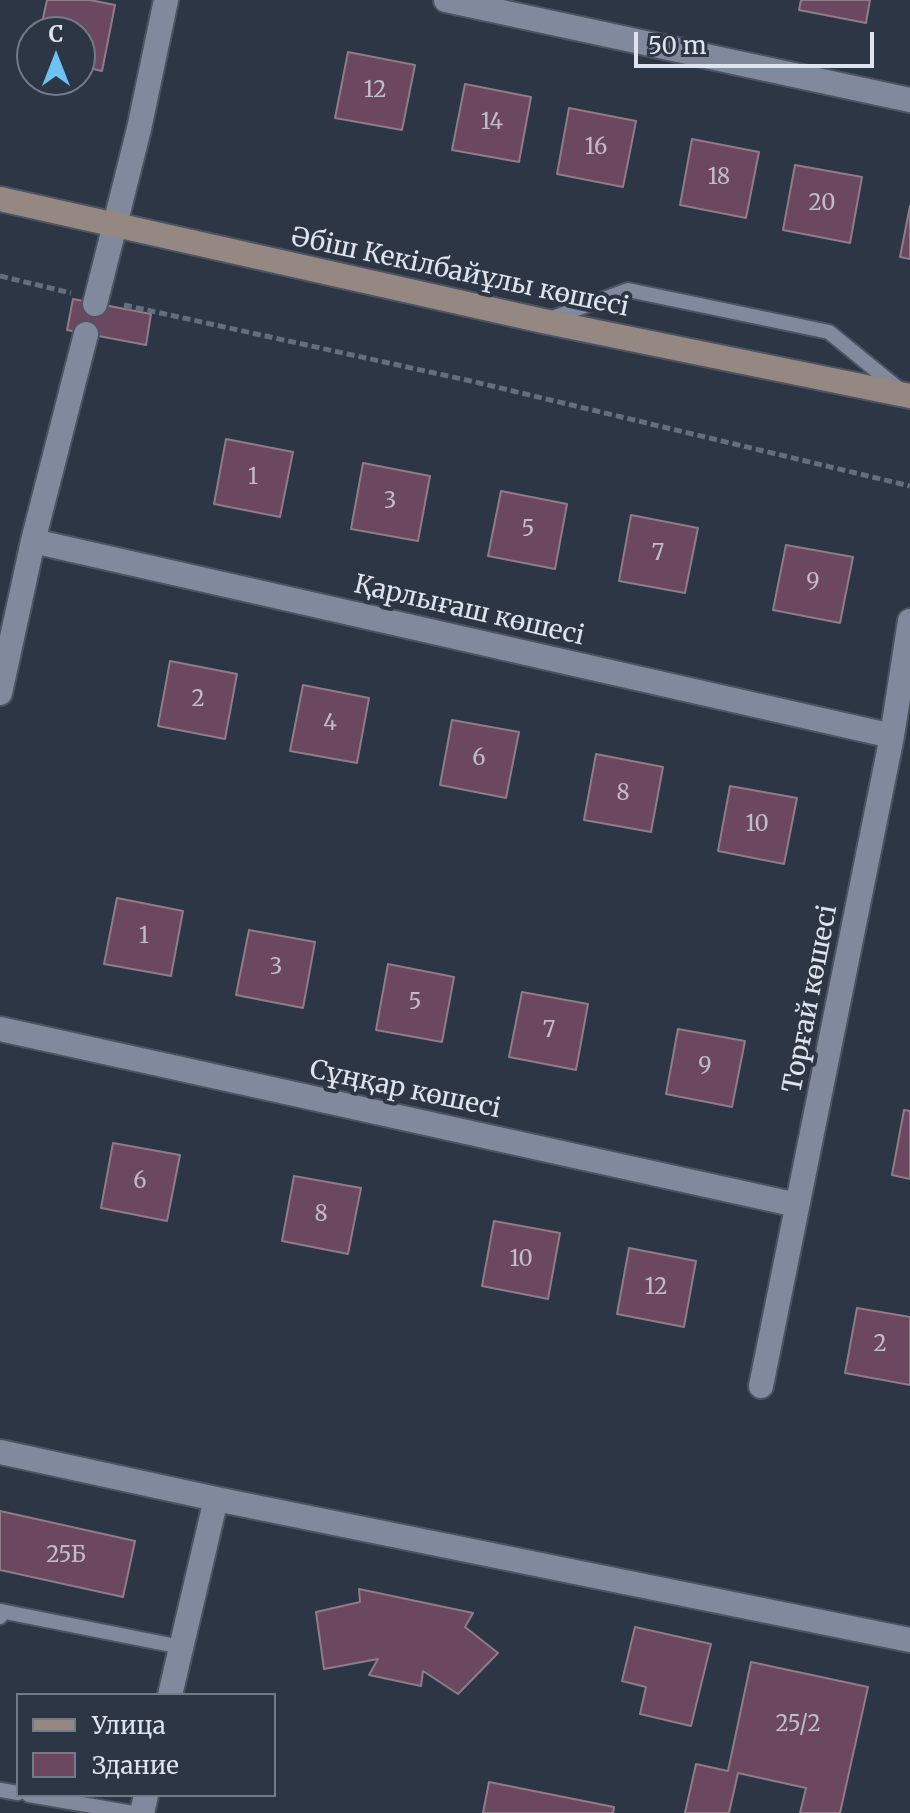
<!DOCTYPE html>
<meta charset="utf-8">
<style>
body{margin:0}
#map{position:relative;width:910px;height:1813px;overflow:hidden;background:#2d3645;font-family:Merriweather,serif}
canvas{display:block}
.legend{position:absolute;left:16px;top:1693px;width:260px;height:104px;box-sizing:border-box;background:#2d3645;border:2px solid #747b88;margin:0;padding:10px 14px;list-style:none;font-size:24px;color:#dee3ed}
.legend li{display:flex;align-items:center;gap:16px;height:40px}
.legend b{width:40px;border:2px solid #747b88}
.north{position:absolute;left:16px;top:16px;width:80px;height:80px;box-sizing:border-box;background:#2d3645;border:2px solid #747b88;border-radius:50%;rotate:0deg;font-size:22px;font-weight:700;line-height:32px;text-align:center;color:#dee3ed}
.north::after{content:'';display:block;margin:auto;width:28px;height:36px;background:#6cc3f2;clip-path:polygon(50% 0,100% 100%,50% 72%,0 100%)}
.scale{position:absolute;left:634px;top:32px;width:240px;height:36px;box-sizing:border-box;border:4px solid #dee3ed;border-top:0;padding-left:10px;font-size:24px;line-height:28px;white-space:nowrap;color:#dee3ed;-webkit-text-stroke:6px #2d3645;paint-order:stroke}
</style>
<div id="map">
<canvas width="910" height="1813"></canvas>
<ul class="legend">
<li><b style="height:10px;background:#958782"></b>Улица</li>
<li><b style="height:22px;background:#6b485f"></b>Здание</li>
</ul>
<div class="north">С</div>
<div class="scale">50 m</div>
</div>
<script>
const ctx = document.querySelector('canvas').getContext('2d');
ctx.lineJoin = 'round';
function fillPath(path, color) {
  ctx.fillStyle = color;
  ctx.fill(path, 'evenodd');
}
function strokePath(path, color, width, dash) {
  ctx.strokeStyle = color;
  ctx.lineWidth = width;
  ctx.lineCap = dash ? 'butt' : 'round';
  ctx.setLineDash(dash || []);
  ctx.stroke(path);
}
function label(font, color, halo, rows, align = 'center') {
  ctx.font = font + ' Merriweather,serif';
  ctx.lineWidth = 8;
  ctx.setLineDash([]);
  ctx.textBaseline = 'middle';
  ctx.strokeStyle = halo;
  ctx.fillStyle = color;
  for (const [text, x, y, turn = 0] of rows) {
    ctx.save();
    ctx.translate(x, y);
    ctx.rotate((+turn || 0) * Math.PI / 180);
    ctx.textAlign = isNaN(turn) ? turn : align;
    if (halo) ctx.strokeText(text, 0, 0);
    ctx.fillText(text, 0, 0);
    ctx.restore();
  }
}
const building = new Path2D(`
 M47,0H90L115,5L102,71L80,66V32H40Z
 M801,0H870L866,23L799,10Z
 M348,52L415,65L402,130L335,118Z
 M465,84L531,97L519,162L452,150Z
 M569,108L636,121L623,187L557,174Z
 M692,139L759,152L746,218L680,205Z
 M795,165L862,177L850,243L783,230Z
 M910,206V259L900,257Z
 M73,299L151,314L146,345L67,330Z
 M226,439L293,452L280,517L214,504Z
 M363,463L430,476L418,541L351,529Z
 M501,491L567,504L555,569L488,556Z
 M631,515L698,528L685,593L619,581Z
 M786,545L853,557L840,623L773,610Z
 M170,661L237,674L225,739L158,726Z
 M303,685L369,698L357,763L290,751Z
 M452,720L519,732L506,798L440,785Z
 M596,754L663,767L651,832L584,820Z
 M730,786L797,798L784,864L718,851Z
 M117,898L183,911L171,976L104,964Z
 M249,930L315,942L303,1008L236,995Z
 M388,964L454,977L442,1042L376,1030Z
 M522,992L588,1004L576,1070L509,1057Z
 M678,1029L745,1041L732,1107L666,1094Z
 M904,1110L910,1111V1179L892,1175Z
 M113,1143L180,1155L167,1221L101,1208Z
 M294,1176L361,1188L348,1254L282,1241Z
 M494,1221L560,1233L548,1299L482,1286Z
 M629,1248L696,1261L684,1327L617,1314Z
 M857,1308L910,1317V1385L845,1373Z
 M0,1511L135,1541L123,1597L0,1570Z
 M359,1589L473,1613L465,1627L498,1653L458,1694L423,1671L421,1686L369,1675L378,1659L324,1669L316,1612L360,1602Z
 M635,1627L711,1644L691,1726L640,1714L646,1687L622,1681Z
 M751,1662L868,1687L840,1813H800L806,1788L738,1773L729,1813H685L696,1764L728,1771Z
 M489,1782L614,1807L613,1813H483Z`);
const path = new Path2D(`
 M0,276L71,293
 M124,305L471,381L910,486`);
const lane = new Path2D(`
 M547,320L628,290L829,332L900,390
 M0,1617L1,1611L181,1647
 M0,1790L18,1793
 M29,1795L133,1813`);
const street = new Path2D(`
 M446,0L910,100
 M95,304L139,129L166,0
 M33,541L892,736
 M0,693L33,541L86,334
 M0,1029L797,1205
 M761,1386L892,736L910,621
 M0,1452L216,1499L170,1695
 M216,1499L910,1640
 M142,1813L146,1795`);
const secondary = new Path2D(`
 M0,199L543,321L910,396`);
const numberNames = [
 ["12",375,91],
 ["14",492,123],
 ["16",596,148],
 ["18",719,178],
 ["20",822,204],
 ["1",253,478],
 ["3",390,502],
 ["5",528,530],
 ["7",658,554],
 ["9",813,583],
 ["2",198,700],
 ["4",330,724],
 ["6",479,759],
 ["8",623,794],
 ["10",757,825],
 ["1",144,937],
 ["3",276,968],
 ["5",415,1003],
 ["7",549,1031],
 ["9",705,1067],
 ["6",140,1182],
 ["8",321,1215],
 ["10",521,1260],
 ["12",656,1288],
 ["2",880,1345],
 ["25Б",66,1556],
 ["25/2",798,1725]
];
const streetNames = [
 ["Әбіш Кекілбайұлы көшесі",460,273,12],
 ["Қарлығаш көшесі",469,611,13],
 ["Торғай көшесі",811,999,-79],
 ["Сұңқар көшесі",405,1090,12]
];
fillPath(building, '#6b485f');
strokePath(building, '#8f7c88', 2);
strokePath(lane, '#4d5461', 18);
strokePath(street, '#4d5461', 28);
strokePath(secondary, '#4d5461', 28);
strokePath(path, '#666e7b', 5, [8, 4]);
strokePath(lane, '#808a9c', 14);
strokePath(street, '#808a9c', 24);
strokePath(secondary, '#958782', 24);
label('22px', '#c1bcca', null, numberNames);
label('26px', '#dee3ed', '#2d3645', streetNames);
</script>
